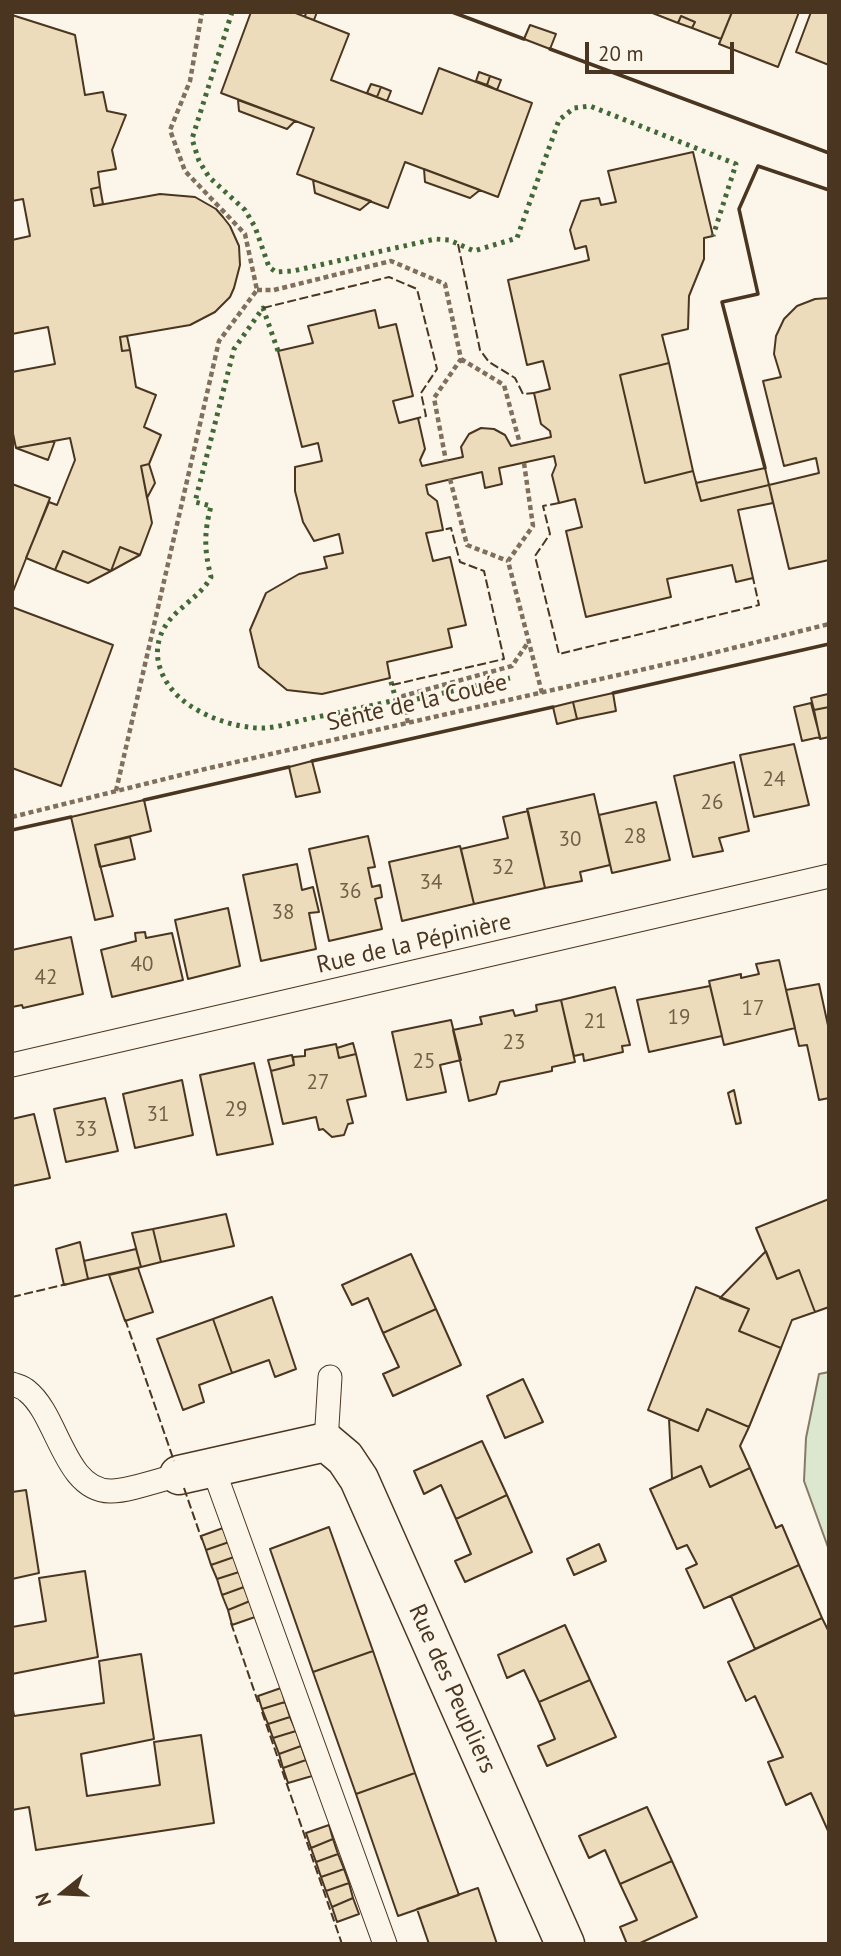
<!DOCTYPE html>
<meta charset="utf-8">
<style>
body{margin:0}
#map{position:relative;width:841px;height:1956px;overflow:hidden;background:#fbf6e9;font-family:"PT Sans",sans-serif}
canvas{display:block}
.frame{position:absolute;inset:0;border:14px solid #4a3520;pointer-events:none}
.north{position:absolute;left:28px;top:1858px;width:70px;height:70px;-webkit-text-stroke:5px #fbf6e9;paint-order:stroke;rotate:252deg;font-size:19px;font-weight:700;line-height:28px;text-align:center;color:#4a3520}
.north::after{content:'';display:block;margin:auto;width:24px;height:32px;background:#4a3520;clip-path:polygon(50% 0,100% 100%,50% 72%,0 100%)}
.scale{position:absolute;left:585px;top:42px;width:149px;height:32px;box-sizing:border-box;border:4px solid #4a3520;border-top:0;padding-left:9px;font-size:21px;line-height:24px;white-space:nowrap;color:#4a3520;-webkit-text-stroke:5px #fbf6e9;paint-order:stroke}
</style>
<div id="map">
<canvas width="841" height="1956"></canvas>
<div class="frame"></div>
<div class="north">N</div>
<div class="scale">20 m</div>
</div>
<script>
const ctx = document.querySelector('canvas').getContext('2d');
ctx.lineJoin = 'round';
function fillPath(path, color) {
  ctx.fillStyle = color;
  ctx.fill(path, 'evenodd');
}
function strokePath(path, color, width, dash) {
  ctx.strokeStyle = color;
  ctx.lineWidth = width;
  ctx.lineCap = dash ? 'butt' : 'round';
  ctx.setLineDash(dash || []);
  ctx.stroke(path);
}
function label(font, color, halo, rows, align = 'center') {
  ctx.font = font + ' "PT Sans",sans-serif';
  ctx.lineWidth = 5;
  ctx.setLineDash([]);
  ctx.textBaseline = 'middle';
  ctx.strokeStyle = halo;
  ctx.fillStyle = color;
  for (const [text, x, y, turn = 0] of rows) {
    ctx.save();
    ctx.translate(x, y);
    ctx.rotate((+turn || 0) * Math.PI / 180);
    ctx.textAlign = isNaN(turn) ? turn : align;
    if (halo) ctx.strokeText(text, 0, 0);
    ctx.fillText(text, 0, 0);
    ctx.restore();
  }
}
const green = new Path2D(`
 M829,1372V1550L804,1481L806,1438L819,1374Z`);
const building = new Path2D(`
 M251,12H293L349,34L331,80L422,114L439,68L532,103L498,197L405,162L388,208L297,174L314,128L221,93Z
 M306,12H317L314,20L305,17Z
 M650,12H732L721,39L692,28L695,22L681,16L678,23Z
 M732,12H799L778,67L719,44Z
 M811,12H829V65L796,52Z
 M12,15L75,35L85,95L103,92L107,111L126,115L112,150L116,169L98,172L100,187L91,189L94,206L160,194L195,197L216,209L223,217L230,226L239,246L240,265L234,288L230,297L215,312L190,325L120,337L122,351L130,350L136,387L156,395L144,427L161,435L149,464L141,466L152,523L140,555L120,547L111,571L63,551L55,570L26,558L49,502L57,505L75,460L70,438L16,448L12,429V372L55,364L48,327L12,334V240L30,236L23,199L12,201Z
 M681,16L695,22L692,28L678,23Z
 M530,25L556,34L550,49L524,39Z
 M479,72L490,76L487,85L476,81Z
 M490,76L501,80L497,90L487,85Z
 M371,84L381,87L377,97L367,93Z
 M381,87L391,91L387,101L377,97Z
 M238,100L295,121L287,129L239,111Z
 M693,152L713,236L704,238V259L689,296L688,329L662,335L669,363L620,375L645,483L693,471L701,501L769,485L773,503L738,510L753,578L736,582L732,565L667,579L671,597L586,617L566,531L582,527L575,499L559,503L552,475L556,465L554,456L499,468L502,484L485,488L482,472L426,485L428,494L437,501L443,530L426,533L433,561L450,557L466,625L448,629L452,647L387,662L390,678L322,694L287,690L259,667L250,630L266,593L299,574L327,568L324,557L343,553L339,534L314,541L303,522L295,491V467L322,461L318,443L302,447L278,351L313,343L308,326L375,310L379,328L396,324L413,396L393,401L399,423L418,418L425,449L420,460L422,466L463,457L461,447L469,434L481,428L494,429L505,435L511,446L551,437L550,431L541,424L534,393L550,389L543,361L527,365L508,280L589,260L586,246L575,249L570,230L581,201L599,198L601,205L616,202L608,171Z
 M424,169L480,190L470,198L425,182Z
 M313,180L371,201L360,210L315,193Z
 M100,187L103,204L94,206L91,189Z
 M829,298V560L789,569L769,485L819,473L816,458L784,466L763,381L781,377L774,354L776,336L784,319L797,306L815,299Z
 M127,336L130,350L122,351L120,337Z
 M669,363L693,471L645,483L620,375Z
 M55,441L48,460L16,448Z
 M149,464L155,483L147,498L141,466Z
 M765,468L769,485L701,501L696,483Z
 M12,484L50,498L12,594Z
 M120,547L140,555L111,571Z
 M63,551L111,571L88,583L55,570Z
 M12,607L113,645L61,786L12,768Z
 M613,693L616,711L577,719L573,702Z
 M828,694L829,707L814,710L811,698Z
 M573,702L577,719L557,724L553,707Z
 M811,703L820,737L802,741L794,707Z
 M829,707V737L820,739L814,710Z
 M794,744L809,805L754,817L740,755Z
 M312,761L320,792L296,797L289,767Z
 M734,762L749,831L719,838L723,851L693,857L674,776Z
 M594,794L610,865L580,872L582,881L545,888L527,809Z
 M144,800L151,831L95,845L113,916L95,920L71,817Z
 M656,802L670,860L612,873L599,815Z
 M528,811L545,888L474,904L461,849L508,838L503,817Z
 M368,836L375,867L368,868L372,887L380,885L382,897L375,899L382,929L329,941L309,849Z
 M130,837L135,859L100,867L95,845Z
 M460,846L474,904L402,921L389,862Z
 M297,864L302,890L313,887L319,912L309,913L316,949L261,961L243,875Z
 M228,908L240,966L188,979L175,920Z
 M145,932L146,938L172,933L183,980L112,997L101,950L136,941L135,933Z
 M71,937L83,994L23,1008L22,1005L12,1007V950Z
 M779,960L795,1028L724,1045L709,981L741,974V978L759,974L756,964Z
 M819,984L829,1030V1098L819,1100L807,1045L799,1046L786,990Z
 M710,986L722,1036L649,1052L637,1000Z
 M615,987L630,1045L622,1046L623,1052L584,1061L583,1054L574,1056L561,1000Z
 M561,1000L575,1062L552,1067V1071L500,1082L496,1094L469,1101L453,1030L482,1024L480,1017L513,1010L515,1016L537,1011L536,1005Z
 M451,1020L461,1060L440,1065L446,1092L407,1100L392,1032Z
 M353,1043L356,1054L339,1058L337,1048Z
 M336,1044L339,1058L356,1054L366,1096L347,1100L353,1123L348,1124L344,1135L332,1137L323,1129L319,1130L316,1117L283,1124L271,1071L294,1065L293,1057L305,1056V1050Z
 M292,1055L294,1065L271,1071L268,1060Z
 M254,1063L273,1144L217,1155L200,1075Z
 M182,1080L193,1135L135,1148L123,1094Z
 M734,1090L741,1123L736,1124L728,1093Z
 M105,1098L118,1151L66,1162L54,1109Z
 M34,1114L50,1178L12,1186V1119Z
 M829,1199V1307L815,1312L799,1270L777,1279L756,1228Z
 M226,1214L234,1246L161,1262L153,1229Z
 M153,1229L161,1262L141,1267L132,1233Z
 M80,1242L88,1279L64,1285L56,1249Z
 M136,1249L141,1267L88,1279L84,1261Z
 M766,1251L777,1279L799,1270L815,1312L792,1320L781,1348L739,1331L749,1309L720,1298Z
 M411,1254L436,1309L383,1333L368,1298L352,1305L342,1285Z
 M138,1268L153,1312L125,1321L109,1275Z
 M696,1287L749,1309L739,1331L781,1348L749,1427L707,1409L698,1431L648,1410Z
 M272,1297L296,1369L275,1377L269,1360L232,1373L213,1319Z
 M436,1309L461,1365L393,1396L383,1374L399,1367L383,1333Z
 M213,1319L232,1373L199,1385L204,1402L183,1410L157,1339Z
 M523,1379L543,1422L505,1438L487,1396Z
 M707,1409L749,1427L740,1446L750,1468L710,1487L701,1466L672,1479L669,1419L698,1431Z
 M482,1441L507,1495L456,1519L441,1485L424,1494L414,1471Z
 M701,1466L710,1487L750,1468L776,1528L782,1525L799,1565L704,1608L686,1569L697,1564L687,1545L677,1549L650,1489Z
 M26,1490L39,1573L12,1579V1492Z
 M507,1495L532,1552L465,1582L455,1561L471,1554L456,1519Z
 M329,1527L373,1651L313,1672L270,1549Z
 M223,1528L229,1542L206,1550L201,1536Z
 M229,1542L234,1557L211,1565L206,1550Z
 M599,1544L606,1561L574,1575L567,1559Z
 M234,1557L239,1572L217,1579L211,1565Z
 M799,1565L822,1618L755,1649L731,1596Z
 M85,1571L98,1657L12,1674V1627L46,1621L39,1578Z
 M239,1572L244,1587L222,1595L217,1579Z
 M244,1587L250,1601L228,1610L222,1595Z
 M250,1601L255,1617L232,1625L228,1610Z
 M822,1618L829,1632V1833L811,1793L786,1805L768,1762L783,1757L755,1696L746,1701L728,1662Z
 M565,1625L590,1680L539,1702L524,1670L507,1678L498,1655Z
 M373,1651L415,1773L356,1794L313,1672Z
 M141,1654L154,1739L81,1754L87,1796L160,1785L154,1742L201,1735L214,1823L36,1850L29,1807L12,1810V1704L14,1716L104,1703L99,1661Z
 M590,1680L616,1737L547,1766L538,1746L555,1739L539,1702Z
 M281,1688L285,1702L262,1709L258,1696Z
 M285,1702L290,1717L268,1724L262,1709Z
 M290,1717L296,1731L273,1738L268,1724Z
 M296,1731L301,1746L279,1754L273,1738Z
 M301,1746L306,1760L283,1768L279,1754Z
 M306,1760L312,1776L288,1783L283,1768Z
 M415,1773L459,1895L398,1916L356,1794Z
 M647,1807L672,1861L620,1884L605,1850L589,1858L579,1836Z
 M329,1825L333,1839L311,1848L306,1833Z
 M333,1839L338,1854L316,1862L311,1848Z
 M338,1854L344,1869L321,1877L316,1862Z
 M672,1861L697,1917L638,1944H627L620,1927L637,1920L620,1884Z
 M344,1869L349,1883L326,1891L321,1877Z
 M349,1883L353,1898L332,1907L326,1891Z
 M478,1888L497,1944H429L417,1909Z
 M353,1898L359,1914L337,1922L332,1907Z`);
const path = new Path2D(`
 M257,290H274L391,261L445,284L461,359L434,398L446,461
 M461,359L504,385L520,444
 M524,463L533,526L508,561L542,693
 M450,479L467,545L508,561
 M408,723L403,696L512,666L529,641
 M116,791L219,341L257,290L245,234L185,171L170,130L190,81L202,12
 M12,817L205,769L693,658L829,624`);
const lane = new Path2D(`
 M12,1065L829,876
 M12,1384C17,1386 23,1387 27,1391C58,1415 64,1490 110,1491C125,1492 163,1479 179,1475
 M326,1442L330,1377
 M213,1468L385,1944`);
const street = new Path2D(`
 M179,1475L326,1442L345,1458L359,1479L565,1944`);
const hedge = new Path2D(`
 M232,12L192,139L199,161L209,177L245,210L255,227L269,267L276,272L293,271L435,239L449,240L474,251L517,238L559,120L574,108L590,106L736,164L713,236
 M278,351L263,308L234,349L195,502L211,506C204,533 204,549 211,577C199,600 169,610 160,637C154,655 159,672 170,687C189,713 234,729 265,728C279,727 294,722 307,719C337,713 366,707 396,700L390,678
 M417,699L510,678`);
const fence = new Path2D(`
 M458,244L480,350L489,362L515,378L523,394L534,393
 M263,308L389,277L417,289L437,369L421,393L426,416L418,418
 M559,503L543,506L550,534L535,556L559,654L759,605L753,578
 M392,685L504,659L484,571L460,562L451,528L443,530
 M12,1297L67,1284
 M125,1319L174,1461
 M184,1488L202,1540
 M231,1623L258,1702
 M262,1712L342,1944`);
const wall = new Path2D(`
 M452,12L524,39
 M550,49L829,153
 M765,468L722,302L758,294L739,209L758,166L829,190
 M613,693L829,644
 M312,761L553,707
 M144,800L289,767
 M12,830L71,817`);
const numberNames = [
 ["24",774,780],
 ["26",712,803],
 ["28",635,837],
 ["30",570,840],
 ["32",503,868],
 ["34",431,883],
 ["36",350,892],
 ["38",283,913],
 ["40",142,965],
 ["42",46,978],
 ["17",753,1009],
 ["19",679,1018],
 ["21",595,1022],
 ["23",514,1043],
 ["25",424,1062],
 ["27",318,1083],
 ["29",236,1110],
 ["31",158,1115],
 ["33",86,1130]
];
const streetNames = [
 ["Sente de la Couée",417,703,-13],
 ["Rue de la Pépinière",414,944,-13],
 ["Rue des Peupliers",452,1689,66]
];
fillPath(green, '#dce7d0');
strokePath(green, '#887966', 2);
fillPath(building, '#ecdcbc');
strokePath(building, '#4a3520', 2);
strokePath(lane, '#4a3520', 25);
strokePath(street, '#4a3520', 41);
strokePath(path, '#7f6f5c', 4.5, [5, 3.5]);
strokePath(lane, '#fbf6e9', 23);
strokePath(street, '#fbf6e9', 38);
strokePath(hedge, '#436837', 5, [3.5, 5]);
strokePath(fence, '#4a3520', 2, [9, 3.5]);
strokePath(wall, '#4a3520', 3.5);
label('21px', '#725f47', null, numberNames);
label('24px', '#4a3520', '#fbf6e9', streetNames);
</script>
